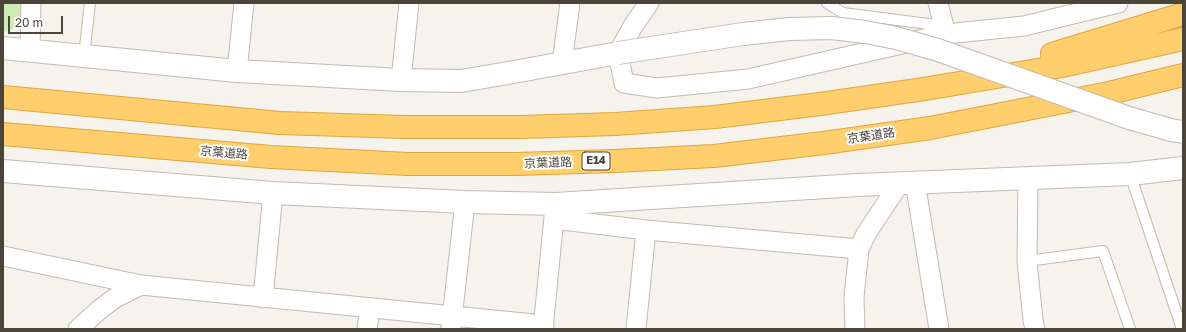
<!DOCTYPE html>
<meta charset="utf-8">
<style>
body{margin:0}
#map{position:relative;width:1186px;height:332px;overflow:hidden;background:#f6f3ec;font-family:"Golos Text",sans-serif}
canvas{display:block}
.frame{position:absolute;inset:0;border:4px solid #4b4439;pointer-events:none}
.scale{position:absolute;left:8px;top:16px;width:55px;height:18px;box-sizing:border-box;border:2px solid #4b4439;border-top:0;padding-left:5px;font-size:12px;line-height:14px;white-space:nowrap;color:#4b4439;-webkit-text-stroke:3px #fff;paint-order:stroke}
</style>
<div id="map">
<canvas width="1186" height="332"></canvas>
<div class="frame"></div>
<div class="scale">20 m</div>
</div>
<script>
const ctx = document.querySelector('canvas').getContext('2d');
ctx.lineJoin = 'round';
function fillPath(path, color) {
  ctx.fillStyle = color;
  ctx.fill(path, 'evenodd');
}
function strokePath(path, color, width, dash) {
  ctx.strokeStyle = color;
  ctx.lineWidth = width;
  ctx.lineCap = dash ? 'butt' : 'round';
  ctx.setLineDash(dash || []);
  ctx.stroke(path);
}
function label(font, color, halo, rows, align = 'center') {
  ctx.font = font + ' "Golos Text","Noto Sans JP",sans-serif';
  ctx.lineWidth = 4;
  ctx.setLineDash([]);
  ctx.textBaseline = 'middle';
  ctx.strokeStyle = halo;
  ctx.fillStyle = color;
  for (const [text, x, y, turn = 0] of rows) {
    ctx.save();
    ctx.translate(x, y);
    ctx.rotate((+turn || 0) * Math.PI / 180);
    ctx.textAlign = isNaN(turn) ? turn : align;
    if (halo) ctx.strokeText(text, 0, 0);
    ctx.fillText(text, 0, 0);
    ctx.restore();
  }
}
const green = new Path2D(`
 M3,3H28V17L9,32L3,31Z`);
const service = new Path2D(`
 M827,3L843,13L944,26
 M84,56L90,3
 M1130,174L1182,329
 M1027,261L1103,251L1130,329`);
const minor = new Path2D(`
 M649,3L633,26L618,53L624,83L657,88L748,79L946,34L1024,26L1118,3
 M938,3L946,34
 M30,51L31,3
 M562,63L570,3
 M237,71L244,3
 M401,80L409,3
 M1028,178L1027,261L1033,320L1035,329
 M915,182L939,329
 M554,219L646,230L859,249
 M3,256L141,285L544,325
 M263,298L273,193
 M451,328L465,202
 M78,329L99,310L115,298L141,285
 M367,329L370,308
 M543,329L555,207
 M636,329L646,230
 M855,329L854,297L859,249L866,234L899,184`);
const tertiary = new Path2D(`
 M3,48L237,71L401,80L461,81L508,73L618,53
 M3,171L273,193L465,202L556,204L858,185L1130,174L1183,168`);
const motorway = new Path2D(`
 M1052,54L1183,14
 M3,97L280,123L405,127H521L615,124L715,117L820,104L924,89L1062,66L1183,39
 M3,134L271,157L408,164H516L615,161L714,156L824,143L930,128L1109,93L1183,75`);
const tertiaryBridge = new Path2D(`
 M618,53L743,34L789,29L832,28L865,32L896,38L938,50L1129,118L1171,130L1183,132`);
const shields = [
 [596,161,28]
];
const shieldNames = [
 ["E14",596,161]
];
const streetNames = [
 ["京葉道路",871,136,-8],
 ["京葉道路",224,153,5],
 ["京葉道路",548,163,-2]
];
fillPath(green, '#d2eab5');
strokePath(service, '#c2bbae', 12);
strokePath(minor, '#c2bbae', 21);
strokePath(tertiary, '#c2bbae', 24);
strokePath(motorway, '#e0a43c', 24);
strokePath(service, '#fff', 10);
strokePath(minor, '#fff', 19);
strokePath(tertiary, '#fff', 22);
strokePath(motorway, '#ffcf6e', 22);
strokePath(tertiaryBridge, '#c2bbae', 24, []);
strokePath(tertiaryBridge, '#fff', 22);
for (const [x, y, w] of shields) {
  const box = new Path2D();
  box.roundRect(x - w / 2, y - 9, w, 18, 3);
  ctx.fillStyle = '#fff';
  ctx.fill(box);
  strokePath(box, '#4b4439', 1);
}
label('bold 11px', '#4b4439', null, shieldNames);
label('12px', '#4b4439', '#fff', streetNames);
</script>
